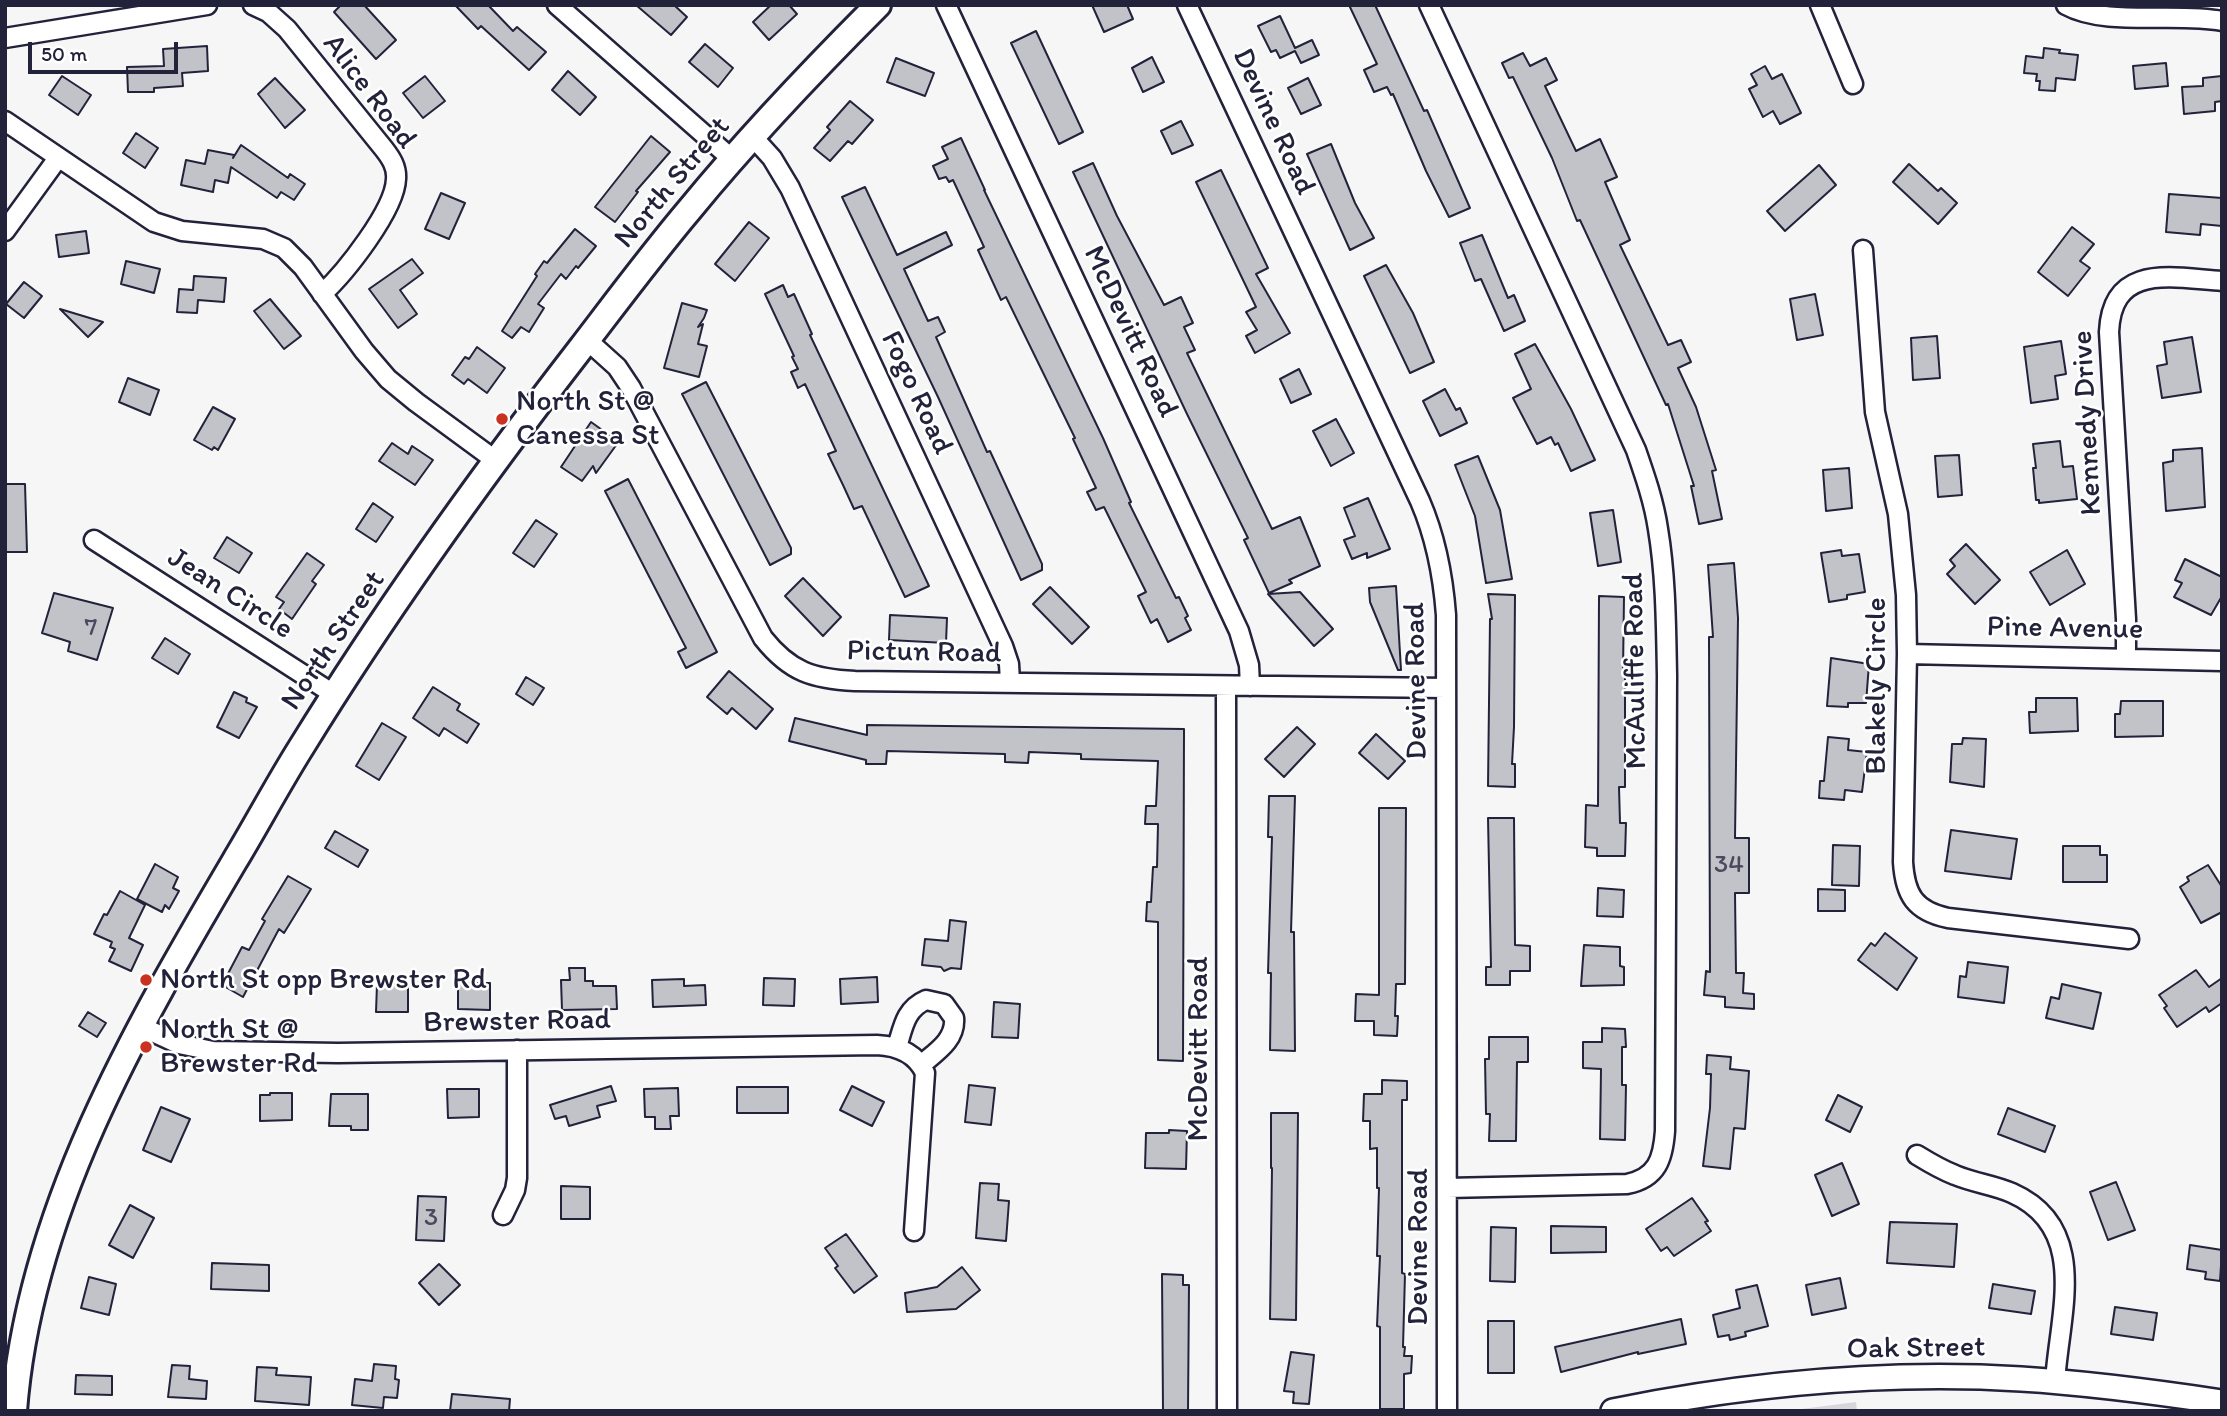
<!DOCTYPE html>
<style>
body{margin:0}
#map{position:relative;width:2227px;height:1416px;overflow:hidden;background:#f6f6f7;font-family:Itim,sans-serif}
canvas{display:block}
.frame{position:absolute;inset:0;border:7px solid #22223b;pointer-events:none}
.scale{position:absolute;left:28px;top:42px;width:150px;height:32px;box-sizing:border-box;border:4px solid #22223b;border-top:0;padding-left:9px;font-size:21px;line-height:24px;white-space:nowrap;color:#22223b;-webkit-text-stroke:5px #fff;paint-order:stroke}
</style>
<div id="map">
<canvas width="2227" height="1416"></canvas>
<div class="frame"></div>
<div class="scale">50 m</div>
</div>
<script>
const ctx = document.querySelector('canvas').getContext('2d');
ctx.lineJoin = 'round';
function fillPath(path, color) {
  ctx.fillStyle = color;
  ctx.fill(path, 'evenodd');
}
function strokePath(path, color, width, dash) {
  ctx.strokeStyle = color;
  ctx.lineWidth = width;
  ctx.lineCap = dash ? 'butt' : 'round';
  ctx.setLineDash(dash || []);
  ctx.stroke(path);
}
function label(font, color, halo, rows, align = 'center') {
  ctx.font = font + ' Itim,sans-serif';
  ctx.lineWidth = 5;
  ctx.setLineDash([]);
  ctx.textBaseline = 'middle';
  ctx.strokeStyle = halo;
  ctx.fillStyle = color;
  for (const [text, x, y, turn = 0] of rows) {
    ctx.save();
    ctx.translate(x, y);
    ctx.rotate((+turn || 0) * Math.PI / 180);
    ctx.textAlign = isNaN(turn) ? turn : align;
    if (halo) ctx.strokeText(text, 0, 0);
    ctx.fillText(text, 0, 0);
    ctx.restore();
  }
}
const green = new Path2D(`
 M1856,1402L1857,1411H1786Z`);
const building = new Path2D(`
 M341,5H364L396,40L376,59L334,12Z
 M455,5H488L513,31L517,27L546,52L529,70L481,26L478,29Z
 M636,5H674L687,17L671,35Z
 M771,5H789L797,14L769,40L753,22Z
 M1092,5H1127L1133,19L1104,32Z
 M1349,5H1375L1424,111L1427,110L1470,208L1449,217L1426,171L1393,94L1391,95L1387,87L1374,92L1364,70L1377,64Z
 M1280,16L1295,48L1312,40L1319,55L1301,63L1295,51L1280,58L1276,50L1271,52L1258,26Z
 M1036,31L1083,132L1059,144L1011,43Z
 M705,44L733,68L718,87L689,62Z
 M207,46L208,71L182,73L183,86L154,88V92H128L127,67L164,66L163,49Z
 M2044,48L2060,50L2059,53L2078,55L2075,80L2056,78L2055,91L2039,90L2040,81H2036L2037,74L2024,73L2026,56L2043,58Z
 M1523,53L1530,66L1546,58L1557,80L1545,86L1576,151L1600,139L1617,177L1605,182L1630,240L1620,245L1668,345L1681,340L1691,362L1678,368L1696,407L1716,470L1712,471L1722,519L1699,524L1691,486H1694L1668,404L1666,405L1580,220L1577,221L1552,158L1513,77L1509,78L1502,63Z
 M1152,57L1164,82L1143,92L1132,68Z
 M896,58L934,73L925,96L887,82Z
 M2166,63L2168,86L2135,89L2133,66Z
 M1765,66L1772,79L1782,74L1801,113L1780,124L1773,111L1763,117L1749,89L1757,85L1751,74Z
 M568,71L596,97L580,115L552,90Z
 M62,76L91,95L78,115L49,95Z
 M425,76L445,101L423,118L403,93Z
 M2222,76V101L2215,102V111L2184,114L2182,87L2203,86V78Z
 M275,78L305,110L285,128L258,94Z
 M1308,78L1321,105L1301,114L1288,88Z
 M850,101L873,120L852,144L848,141L830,161L814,148L830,130L827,127Z
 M1181,121L1193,145L1172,154L1161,131Z
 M136,133L158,148L145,168L123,153Z
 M651,136L670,152L636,191L638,192L615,222L595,207Z
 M961,138L985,190H984L1103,438L1131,502L1129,503L1176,598L1179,597L1188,616L1185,618L1191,630L1168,642L1157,619L1151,623L1138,596L1146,592L1104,507L1096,510L1087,492L1096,488L1073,439L1075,438L1006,297L1001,300L978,250L984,247L953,180L949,182L946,177L939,179L933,166L948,159L942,147Z
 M1331,144L1355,203L1374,238L1350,250L1307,154Z
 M241,145L288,178L290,174L305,184L294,200L281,192L277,198L231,167L228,183L215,180L213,192L181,185L186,160L205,164L208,150L234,155L233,158Z
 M1093,163L1117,216L1164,305L1181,297L1193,323L1184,327L1195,350L1187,353L1272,529L1300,517L1320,566L1289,580L1292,583L1269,593L1244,540L1248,538L1187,414L1073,172Z
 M1909,164L1938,191L1941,188L1957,203L1938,224L1893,182Z
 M1819,165L1836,185L1785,231L1767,211Z
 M1221,170L1268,268L1256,274L1290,333L1255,353L1246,336L1257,330L1246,312L1256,307L1196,182Z
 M865,187L897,255L946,232L952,245L904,269L928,321L938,317L945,332L936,337L987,452L990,451L1042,564V570L1021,580L938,397L842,197Z
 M441,193L465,203L449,239L425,229Z
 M2169,194L2222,198V226L2201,224L2200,235L2166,232Z
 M749,222L769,238L735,281L715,264Z
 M2072,227L2094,244L2080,261L2090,268L2068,296L2038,272Z
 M575,229L596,246L578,268L576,266L566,279L561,274L538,304L544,308L529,332L521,327L512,338L502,331L537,276L535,274L544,261L547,263Z
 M86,231L89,253L59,257L56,235Z
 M1482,235L1508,298L1514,295L1525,321L1504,331L1481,279L1475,281L1460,243Z
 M412,259L423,273L400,290L417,314L398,328L369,289Z
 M126,261L160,269L154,293L121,284Z
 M1386,265L1413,313L1434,362L1410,373L1364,276Z
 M194,276L226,278L224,302L198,300L197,313L177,312L179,289L193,290Z
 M24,282L42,296L24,318L6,304Z
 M783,285L788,297L794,294L812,334L810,335L929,586L905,597L862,506L854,509L843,485L828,454L836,451L805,384L798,388L791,372L798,369L792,357L794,356L765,294Z
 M1815,294L1823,335L1797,340L1790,299Z
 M270,299L301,336L284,349L254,311Z
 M682,303L707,310L704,318L698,327L703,324L698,344L707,346L699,377L664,368Z
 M60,309L103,322L88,337Z
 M1937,336L1940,378L1913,380L1911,338Z
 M2192,337L2201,392L2162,398L2157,366L2167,364L2164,342Z
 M2061,341L2066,374L2055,376L2058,399L2031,403L2024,347Z
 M1535,344L1571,409L1595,460L1571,471L1558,443L1555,445L1551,437L1537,444L1513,398L1531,389L1515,354Z
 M477,347L505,368L487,393L468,379L464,384L452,375L465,357L469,359Z
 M1299,369L1311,394L1291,403L1280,379Z
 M128,378L159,390L150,415L119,402Z
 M706,382L791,548V554L770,565L682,394Z
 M1445,389L1456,410L1460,408L1467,423L1440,436L1423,401Z
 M213,407L235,419L218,450L214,447L212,450L194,440Z
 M1336,419L1354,453L1331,466L1313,431Z
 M591,422L612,437L610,440L617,444L596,473L593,466L582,481L561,467Z
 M2060,441L2063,467L2073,466L2077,499L2039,503V500H2036L2033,468H2036L2033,444Z
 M392,443L408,454L412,446L433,460L415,485L379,461Z
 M2202,448L2205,507L2166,511L2163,463L2173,461V450Z
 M1959,455L1962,495L1938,497L1935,456Z
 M1478,456L1500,510L1512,579L1486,583L1475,516L1455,465Z
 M1849,468L1852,508L1826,511L1823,470Z
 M628,479L717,652L686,668L678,652L686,648L605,491Z
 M5,484H25L27,552H5Z
 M1368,498L1390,549L1367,558V553L1352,559L1344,540L1355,536L1344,508Z
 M373,503L393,517L376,542L356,529Z
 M1613,510L1621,562L1598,566L1590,513Z
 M536,520L557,534L534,567L513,553Z
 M227,537L252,553L239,573L214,558Z
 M1966,544L2000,580L1975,604L1947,574L1955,566L1950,560Z
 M1841,550L1842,556L1859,554L1865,592L1847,595V599L1829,602L1821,553Z
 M2067,550L2085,584L2050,605L2030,572Z
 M307,553L324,565L312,581L316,584L292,619L279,609L284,602L276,597Z
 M2185,559L2222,577V596L2211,615L2174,597L2182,583L2175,580Z
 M1734,563L1738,618L1735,838H1749V893H1735L1736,973H1744L1743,993L1754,994V1009L1725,1007V997L1704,995L1706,971L1710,972L1709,637H1713L1708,565Z
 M803,578L841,617L823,636L785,596Z
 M1396,586L1401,670H1398L1370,602L1369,588Z
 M1050,587L1089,627L1072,644L1033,604Z
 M1300,592L1333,629L1314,646L1268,594Z
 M54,593L113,608L97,660L68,651L70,642L42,633Z
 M1488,594L1515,595L1514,727L1512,764H1515V787L1488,786L1490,619H1492Z
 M1599,596L1624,597L1623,672H1625V787H1619L1620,823H1626L1625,856H1597V848L1585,847L1586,805L1598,806Z
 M890,615L947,618L946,643L889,640Z
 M165,638L190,654L178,674L152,658Z
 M1831,658L1869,664L1866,703H1848V707L1827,706Z
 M729,671L773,709L756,729L732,708L727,714L707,697Z
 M526,677L544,688L533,705L516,694Z
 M433,687L460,704L457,710L479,724L467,743L444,728L439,736L413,718Z
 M234,692L247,698L246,702L257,707L239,738L217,727Z
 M2036,698H2077L2078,731L2030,733L2029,712H2036Z
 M2121,701H2163V736L2115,737V714H2120Z
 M795,718L867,735V725L1184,729L1183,1061L1158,1060V922L1146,921L1147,902H1151L1153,867H1157L1158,824H1145L1146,806H1156L1158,761L1081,759V754L1029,752L1028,763L1005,762V754L887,751L886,764H866V760L789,741Z
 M382,723L406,737L379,780L356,766Z
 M1297,727L1315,744L1284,777L1265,759Z
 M1376,734L1405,761L1388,779L1359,753Z
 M1828,737L1849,739L1848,750L1867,752L1862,792L1845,790L1844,800L1819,798L1820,781H1824Z
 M1963,738L1986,739L1984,787L1950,782L1952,744H1962Z
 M1269,796H1295L1291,932H1294L1295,1051L1270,1050L1271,973H1268L1272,837H1268Z
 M1379,808H1406L1405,984H1396L1395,1016H1398L1397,1036L1374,1035V1021H1355L1356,994L1379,995Z
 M1488,818H1514L1515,945L1530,946V971H1510V985H1486V967H1491Z
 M1951,830L2017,839L2011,879L1945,871Z
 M335,831L368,850L358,867L325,848Z
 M1833,845L1860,846L1859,886L1832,885Z
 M2063,846H2100V855H2107V882H2063Z
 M155,864L178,877L173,888L179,891L169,909L165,905L162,912L137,899Z
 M2208,865L2222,887V912L2201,923L2180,887L2189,881L2187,877Z
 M288,876L311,889L284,933L279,929L243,997L222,985L242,947L249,950L265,921L262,919Z
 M1598,888L1624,890L1623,917L1597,916Z
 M1818,889L1845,890V911H1818Z
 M120,891L145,905L129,938L143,945L131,971L109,961L115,949L110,947L112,942L94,934L104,914L107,915Z
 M950,920L966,922L961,969L951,968L944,971L941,967L922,965L925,939L948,941Z
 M1885,933L1917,958L1897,990L1858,960L1871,943L1875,946Z
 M1584,945L1620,947V966L1624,967V985L1581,986Z
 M1968,962L2008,967L2004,1003L1958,997L1960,976L1966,977Z
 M569,968H585V981H593V986H616L617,1009L562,1010L561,980H570Z
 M2196,970L2209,987L2222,978V1003L2209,1012L2206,1007L2177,1027L2164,1008L2167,1006L2159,995Z
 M877,977L878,1002L841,1004L840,979Z
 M764,978L795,979L794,1006L763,1005Z
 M684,979V986L705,985L706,1005L653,1007L652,980Z
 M458,983H490V1010L458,1009Z
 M377,984H408V1012H376Z
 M2062,984L2101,993L2093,1029L2046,1018L2051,997L2059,999Z
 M994,1002L1020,1004L1018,1038L992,1037Z
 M88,1012L106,1023L97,1037L79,1026Z
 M1602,1028L1625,1029L1626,1047H1622V1085H1626L1625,1140L1600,1139L1601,1069L1583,1068V1042H1602Z
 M1489,1037H1528V1062H1517L1516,1141H1489L1490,1114H1486L1485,1059H1489Z
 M1707,1055L1731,1057L1730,1069L1749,1071L1745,1129L1734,1128L1730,1169L1703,1166L1710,1108L1711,1074H1706Z
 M1382,1080L1407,1081V1100H1402V1273L1405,1274L1403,1347H1405L1404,1356H1412L1411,1373L1404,1374V1409H1380V1327L1377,1326L1380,1256H1377L1379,1188H1377V1148L1370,1149V1121H1363L1364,1094H1382Z
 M969,1085L995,1088L991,1125L965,1122Z
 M611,1086L616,1101L597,1106L600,1117L569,1126L566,1116L555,1119L550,1105Z
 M852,1086L884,1102L872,1126L840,1110Z
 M737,1087H788V1113H737Z
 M678,1088L679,1116H670L671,1129H655V1117H645L644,1089Z
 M447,1089H479V1117L448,1118Z
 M270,1093H292V1120L260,1121V1095H270Z
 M331,1094H368V1130H351V1126H329Z
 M1838,1095L1862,1107L1850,1132L1826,1120Z
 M161,1107L190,1119L171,1162L143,1150Z
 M2008,1108L2055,1126L2045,1152L1998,1134Z
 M1271,1113H1298L1296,1320L1270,1319L1272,1168H1271Z
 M1169,1130L1187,1131L1186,1169L1145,1168L1146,1133H1169Z
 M1842,1163L1859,1204L1832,1216L1815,1175Z
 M2116,1182L2135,1230L2108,1240L2090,1192Z
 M980,1183L999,1184L998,1200L1009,1201L1006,1241L976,1238Z
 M561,1186L590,1187V1219H561Z
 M418,1196L446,1197L444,1241L416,1240Z
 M1692,1198L1708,1221L1705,1222L1711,1231L1674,1256L1667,1247L1661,1251L1646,1229Z
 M130,1205L154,1218L133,1258L109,1245Z
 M1890,1222L1957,1224L1954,1267L1887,1263Z
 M1551,1226L1606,1227V1252L1551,1253Z
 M1491,1227L1516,1228L1515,1282L1490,1281Z
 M846,1234L877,1276L854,1293L835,1268L838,1266L825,1248Z
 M2190,1245L2222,1250L2220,1281L2205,1279L2206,1272L2187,1269Z
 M212,1263L269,1265V1291L211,1289Z
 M439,1264L460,1285L439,1305L419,1283Z
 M962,1267L980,1290L956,1309L907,1312L905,1293L937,1287Z
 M1162,1274L1183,1275V1285H1189L1188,1411H1163Z
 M89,1277L116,1284L109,1315L81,1308Z
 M1840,1278L1846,1308L1812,1315L1806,1285Z
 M1993,1284L2035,1291L2031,1314L1989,1308Z
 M1757,1285L1768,1326L1745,1332L1746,1336L1730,1340L1729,1335L1718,1337L1713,1315L1740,1308L1736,1290Z
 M2115,1307L2157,1313L2153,1340L2111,1334Z
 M1681,1319L1686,1344L1638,1354V1352L1561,1372L1555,1347Z
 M1488,1321H1514V1373H1488Z
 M1291,1352L1314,1355L1309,1404L1293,1403L1294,1392L1284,1391Z
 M374,1364L396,1366L395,1379L399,1380L397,1398L384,1397L383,1408L352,1405L355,1379L372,1381Z
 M172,1365L190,1366L189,1379L207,1381L206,1399L168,1397Z
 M257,1367L277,1368L276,1375L311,1377L309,1405L255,1401Z
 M76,1375L112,1376V1395L75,1394Z
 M452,1394L510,1399L509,1411H450Z`);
const minor = new Path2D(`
 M253,5L268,12L287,29L384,149C391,158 397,167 396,179C395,210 345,273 322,294
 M557,5L732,159
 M946,5L1239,631L1249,665L1250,686
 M1187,5L1420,501C1436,538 1443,575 1446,615L1447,1411
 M1429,5L1636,450C1645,476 1654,502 1658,529C1666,577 1666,627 1667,675L1665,1131C1663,1159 1657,1178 1627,1184L1447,1188
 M1820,5L1853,84
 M2066,5C2106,27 2175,12 2222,21
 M5,38L207,5
 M5,121L154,222L182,231L263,239L284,248L303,267L364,351L388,379L416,402L495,460
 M752,136L772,158L790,188L1003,646L1009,664L1010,682
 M5,231L58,158
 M1863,250L1875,412L1898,514L1906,595L1907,654L1903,862C1905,895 1915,911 1948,918L2129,939
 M587,340L617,367L631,388L763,638C790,672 813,679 855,681L1446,688
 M94,540L335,695
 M1907,654L2222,661
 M2126,659V619L2109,332C2112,262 2173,278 2222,281
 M1226,686L1227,1411
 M142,1027L179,1044L213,1051L338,1053L877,1045C898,1046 916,1053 925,1073L914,1231
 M897,1047C903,1028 905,1009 926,1000L944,1004L954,1018C956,1040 936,1052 921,1065
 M1917,1155C1930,1163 1942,1170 1955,1175C1974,1183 1994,1185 2012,1193C2091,1228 2059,1315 2055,1382
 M503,1215L515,1190L517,1178V1050`);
const tertiary = new Path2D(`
 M1613,1411C1746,1384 1885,1371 2021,1379C2088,1383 2155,1392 2222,1402`);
const secondary = new Path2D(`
 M14,1411C29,1212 135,1030 234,862C257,824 278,784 302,746C387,608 482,476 581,348C617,301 652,254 690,209C749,137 812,71 878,5`);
const markers = [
 [502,419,7,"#c8321e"],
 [146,980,7,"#c8321e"],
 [146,1047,7,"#c8321e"]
];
const numberNames = [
 ["7",91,628],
 ["34",1729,865],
 ["3",431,1218]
];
const streetNames = [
 ["Alice Road",369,92,53],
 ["Devine Road",1273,122,65],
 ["North Street",673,183,-50],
 ["McDevitt Road",1130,332,65],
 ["Fogo Road",916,393,65],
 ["Kennedy Drive",2088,423,-93],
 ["Jean Circle",230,594,33],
 ["Pine Avenue",2065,629,1],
 ["North Street",334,641,-56],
 ["Pictun Road",924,653,1],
 ["McAuliffe Road",1636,671,-91],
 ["Devine Road",1417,681,-91],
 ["Blakely Circle",1877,686,-90],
 ["Brewster Road",517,1022,-1],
 ["McDevitt Road",1199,1049,-90],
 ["Devine Road",1419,1247,-90],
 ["Oak Street",1916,1349,-1]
];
const poiNames = [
 ["North St @",516,402],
 ["Canessa St",516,436],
 ["North St opp Brewster Rd",160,980],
 ["North St @",160,1030],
 ["Brewster Rd",160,1064]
];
fillPath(green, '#d7d7db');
fillPath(building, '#c2c2c9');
strokePath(building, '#22223b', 2);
strokePath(minor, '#22223b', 23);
strokePath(tertiary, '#22223b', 28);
strokePath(secondary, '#22223b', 30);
strokePath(minor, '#fff', 18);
strokePath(tertiary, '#fff', 23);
strokePath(secondary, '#fff', 24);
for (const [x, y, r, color] of markers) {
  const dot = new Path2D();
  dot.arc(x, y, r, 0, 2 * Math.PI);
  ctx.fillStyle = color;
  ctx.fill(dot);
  strokePath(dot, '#fff', 2.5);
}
label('26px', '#4a4a5e', null, numberNames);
label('30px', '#22223b', '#fff', streetNames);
label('30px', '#22223b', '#fff', poiNames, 'left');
</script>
